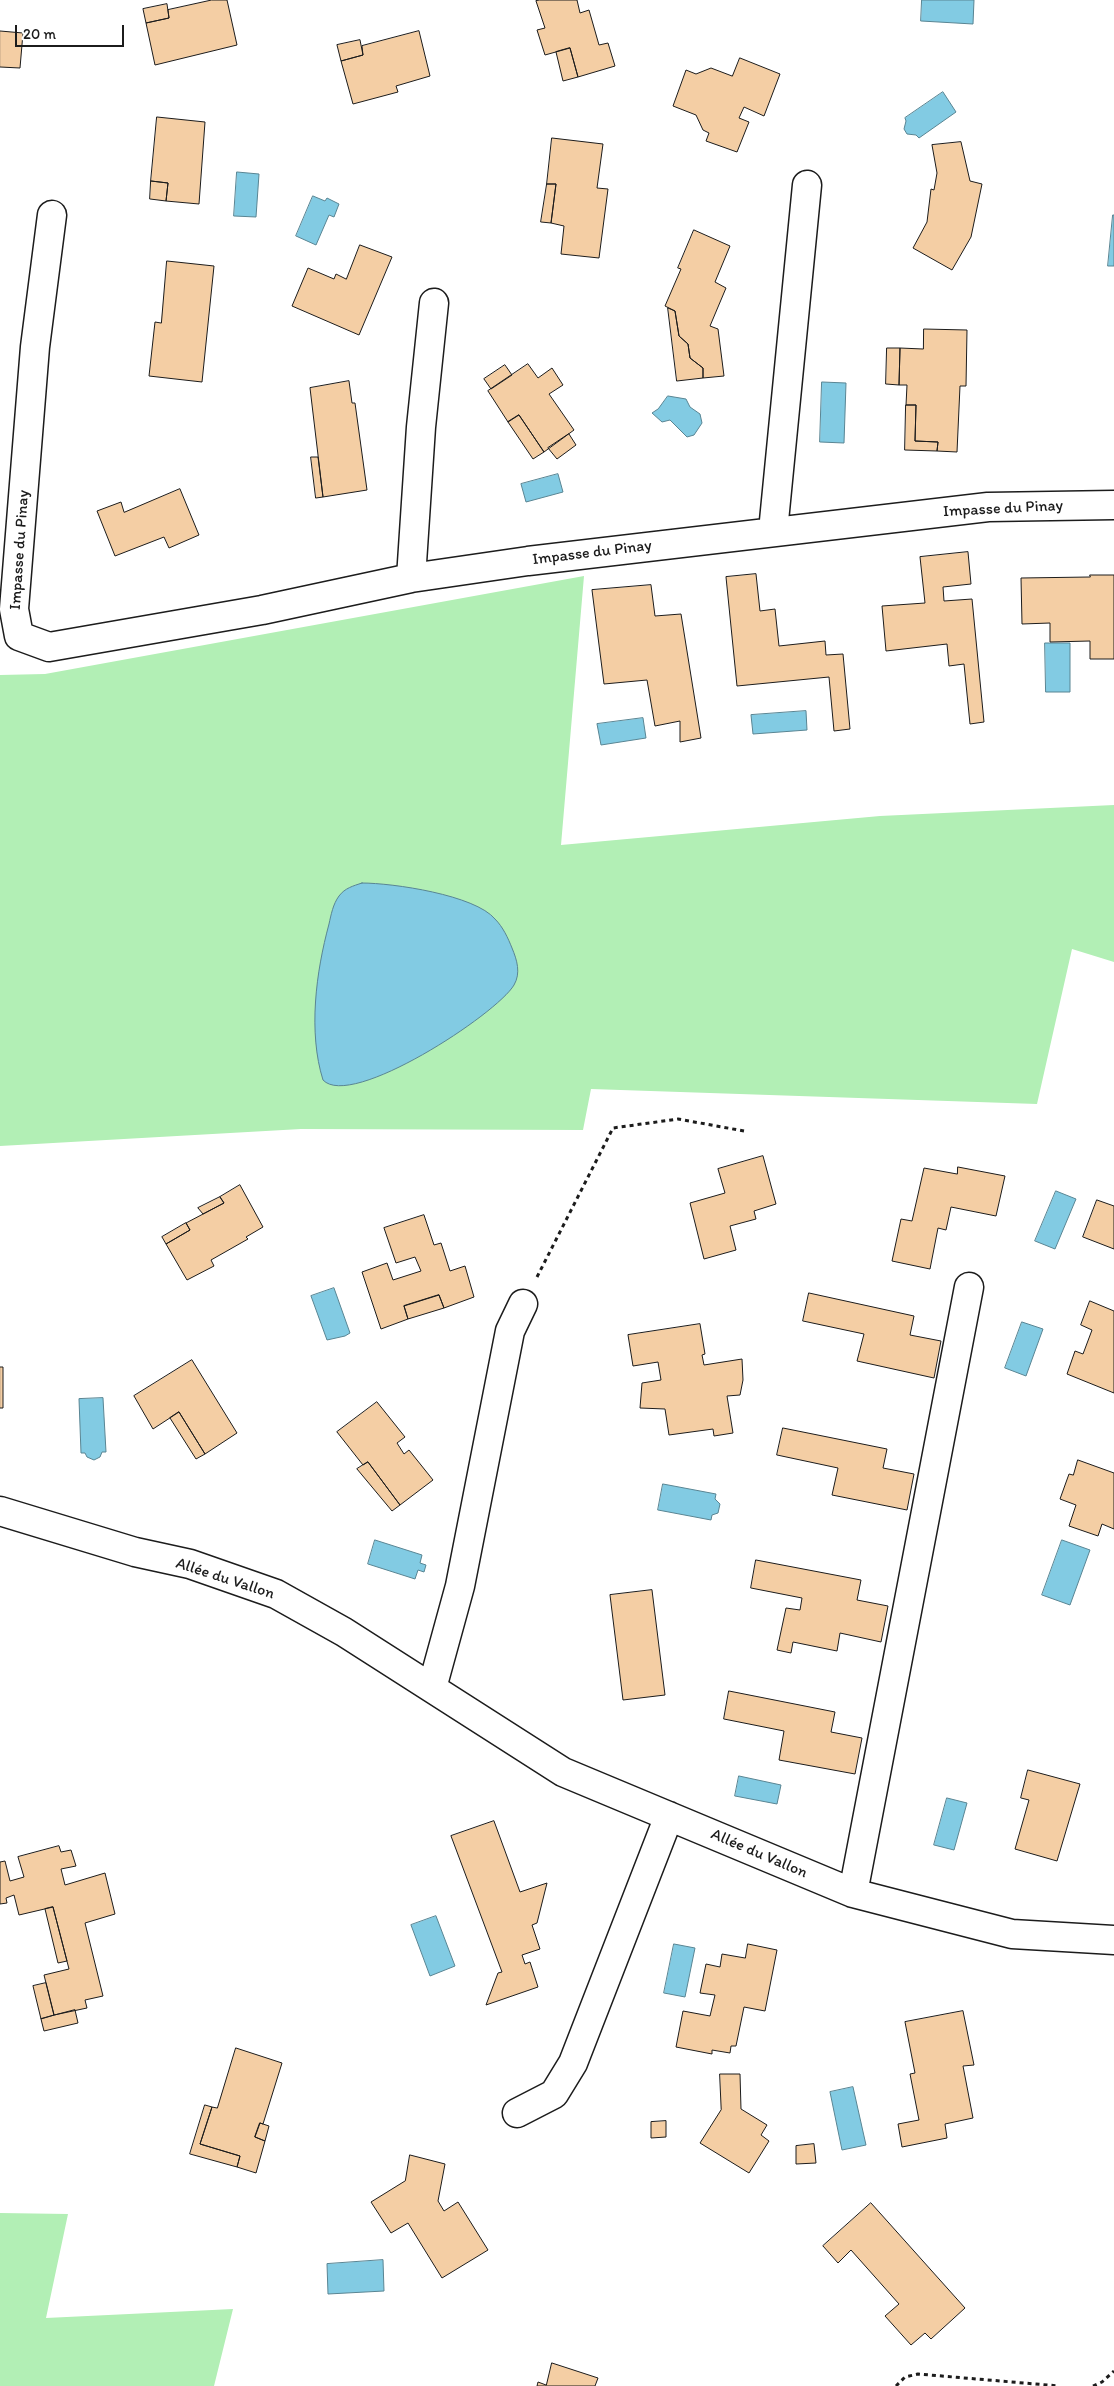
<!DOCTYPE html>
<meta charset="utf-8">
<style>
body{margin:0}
#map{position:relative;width:1114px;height:2386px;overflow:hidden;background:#fff;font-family:Itim,sans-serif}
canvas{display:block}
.scale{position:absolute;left:15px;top:25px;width:109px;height:22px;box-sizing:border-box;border:2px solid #1c1c1c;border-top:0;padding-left:6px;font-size:15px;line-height:18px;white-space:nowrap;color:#1c1c1c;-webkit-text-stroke:4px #fff;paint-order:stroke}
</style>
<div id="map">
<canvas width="1114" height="2386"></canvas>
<div class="scale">20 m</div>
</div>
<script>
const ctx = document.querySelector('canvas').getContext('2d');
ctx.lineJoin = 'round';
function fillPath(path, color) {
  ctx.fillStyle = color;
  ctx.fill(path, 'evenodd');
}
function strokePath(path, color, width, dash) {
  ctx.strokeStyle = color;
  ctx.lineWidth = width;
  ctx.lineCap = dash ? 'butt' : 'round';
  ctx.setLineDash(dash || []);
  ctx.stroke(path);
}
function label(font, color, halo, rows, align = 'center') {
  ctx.font = font + ' Itim,sans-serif';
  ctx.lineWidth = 4.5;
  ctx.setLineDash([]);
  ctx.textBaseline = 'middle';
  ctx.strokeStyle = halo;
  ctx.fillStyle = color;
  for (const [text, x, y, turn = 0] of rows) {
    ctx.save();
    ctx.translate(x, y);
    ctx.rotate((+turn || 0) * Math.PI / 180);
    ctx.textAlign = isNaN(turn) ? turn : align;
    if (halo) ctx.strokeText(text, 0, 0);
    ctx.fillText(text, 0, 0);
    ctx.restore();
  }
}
const green = new Path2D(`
 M584,576L561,845L880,816L1114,805V962L1072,949L1037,1104L591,1089L583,1130L301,1129L0,1146V675L45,674Z
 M0,2213L68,2214L46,2318L233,2309L214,2386H0Z`);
const water = new Path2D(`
 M922,0H974L973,24L921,21Z
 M943,92L956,112L919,138L916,135L907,134L904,129L906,121L905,118Z
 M237,172L259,174L256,217L234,216Z
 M313,196L325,201L327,198L339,204L334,217L329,215L316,245L296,236Z
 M1113,215H1114V266H1108Z
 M822,382L846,383L844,443L820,442Z
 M668,396L686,399L690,407L700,414L702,423L694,435L687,437L670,420L662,422L652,413L658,409Z
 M558,474L563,492L526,502L521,484Z
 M1045,643H1070V692H1046Z
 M806,711L807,730L753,734L751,715Z
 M643,718L646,738L601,745L597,724Z
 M362,883C393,883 475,895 495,919C503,927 508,938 512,948C517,960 521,973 514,985C497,1014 351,1110 323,1080C308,1032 316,972 329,924C331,915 333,904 339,896C345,888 353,886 362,883Z
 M1056,1191L1076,1199L1055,1249L1035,1241Z
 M334,1288L350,1333L345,1336L327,1340L311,1296Z
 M1022,1322L1043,1329L1026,1376L1005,1368Z
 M103,1398L106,1452H102L100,1457L94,1460L87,1457L85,1453H81L79,1399Z
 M663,1484L716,1494L715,1499L720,1504L718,1513L712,1515L711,1520L658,1510Z
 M375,1540L422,1555L420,1563L426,1565L424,1572L418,1570L415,1579L368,1564Z
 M1062,1540L1090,1550L1070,1605L1042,1595Z
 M739,1776L781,1785L777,1804L735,1796Z
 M947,1798L967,1803L954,1850L934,1845Z
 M436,1916L455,1966L430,1976L411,1925Z
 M674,1944L695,1948L685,1997L664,1993Z
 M853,2087L866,2145L842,2150L830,2092Z
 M383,2260L384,2291L328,2294L327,2264Z`);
const building = new Path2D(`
 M212,0H227L237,45L155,65L146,23L169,18L168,10Z
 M540,0H577L580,13L589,10L599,45L608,43L615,66L578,77L570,48L545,55L537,30L545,28L536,1Z
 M167,4L169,18L146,23L143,9Z
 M0,31L23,33L20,68L0,67Z
 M419,31L430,76L396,86L398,92L353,104L341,61L363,55L362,46Z
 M360,40L363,55L341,61L337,45Z
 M570,48L578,77L563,81L556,52Z
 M740,58L780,74L764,116L744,107L739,118L749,122L737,152L706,141L709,133L703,130L696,115L673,106L686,70L696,74L711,68L732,76Z
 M157,117L205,122L199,204L166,201L168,183L151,181Z
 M552,138L603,144L597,188L608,189L599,258L561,254L564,226L551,223L556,184H547Z
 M961,142L970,181L982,184L971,237L952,270L913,248L927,222L931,189L934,190L937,173L932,145Z
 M151,181L168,183L166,201L150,199Z
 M547,184H556L551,223L541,222Z
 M694,230L730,246L715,282L726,288L710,326L718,329L724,376L703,378V368L690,358L688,344L679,336L675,311L665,306L681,269L678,268Z
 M360,245L392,257L359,335L292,306L308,268L334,279L336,274L346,279Z
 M167,261L214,266L202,382L149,376L155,322L161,323Z
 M668,308L675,311L679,336L688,344L690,358L703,368V378L677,381Z
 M924,329L967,330L966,386H960L957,452L937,451L938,442L915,441L916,405H906L907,385H899L900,348L923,349Z
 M887,348H900L899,385L886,384Z
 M528,364L538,378L552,368L563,385L549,394L574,430L544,452L519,415L508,422L488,391Z
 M505,365L512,375L491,389L484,379Z
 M349,381L352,403H355L367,490L323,497L310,388Z
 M906,405H916L915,441L938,442L937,451L905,450Z
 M519,415L544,452L533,459L508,422Z
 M569,434L576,445L557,459L548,448Z
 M311,457H318L323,497L316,498Z
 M180,489L199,535L169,548L164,537L115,556L97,511L121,502L124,512Z
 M968,552L971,584L943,587L944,601L972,599L984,722L970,724L964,664L949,666L947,644L886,651L882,606L925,603L920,557Z
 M756,574L760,611L775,609L779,646L825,641L826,655L843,654L850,729L834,731L829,677L737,686L726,577Z
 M1090,575H1114V659H1090V641L1050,642V623L1022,624L1021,578L1090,577Z
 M651,585L655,616L681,614L701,738L680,742V721L655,726L647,680L604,684L592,590Z
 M763,1156L776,1204L754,1211L756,1219L730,1226L736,1250L704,1259L690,1203L725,1193L718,1169Z
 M958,1167L1005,1176L996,1216L951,1207L946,1230L938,1228L930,1269L892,1261L901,1219L912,1221L924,1168L957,1174Z
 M240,1185L263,1227L246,1237L248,1239L211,1260L214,1266L187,1280L166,1244L190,1230L186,1223L224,1203L220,1197Z
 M220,1197L224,1203L203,1214L198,1208Z
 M1097,1200L1114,1206V1249L1083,1237Z
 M424,1215L434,1245L441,1243L450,1271L465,1266L474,1297L444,1308L439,1295L404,1306L408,1319L381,1329L362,1272L387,1263L393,1280L421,1271L415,1257L396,1263L384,1228Z
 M186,1223L190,1230L166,1244L162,1237Z
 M809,1293L914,1316L910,1335L941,1341L934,1378L857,1361L864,1334L803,1321Z
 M439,1295L444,1308L408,1319L404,1306Z
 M1090,1301L1114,1311V1393L1067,1374L1075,1351L1083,1354L1092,1330L1081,1325Z
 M700,1324L705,1354L702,1355L704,1365L742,1359L743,1380L740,1395L727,1396L733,1433L714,1436L713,1429L669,1435L665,1409L640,1408L642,1383L661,1380L658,1362L633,1366L628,1335Z
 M192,1360L237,1433L205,1454L179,1412L153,1429L134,1396Z
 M0,1367H3V1408H0Z
 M377,1402L405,1437L397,1443L404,1454L409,1450L433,1480L400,1505L368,1462L363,1465L337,1432Z
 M179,1412L205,1454L196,1459L170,1418Z
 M783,1428L887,1449L883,1468L914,1474L907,1510L832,1495L838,1468L777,1455Z
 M1078,1460L1114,1473V1529L1102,1524L1098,1536L1069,1526L1076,1505L1060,1499L1069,1474L1073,1475Z
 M368,1462L400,1505L392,1511L357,1469Z
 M756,1560L861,1580L857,1600L888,1606L881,1642L840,1633L837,1651L793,1642L791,1653L777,1650L786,1608L800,1610L802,1598L751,1588Z
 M652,1590L665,1695L623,1700L610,1595Z
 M729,1691L835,1712L831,1732L862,1738L855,1774L779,1760L784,1731L724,1719Z
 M1028,1770L1080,1784L1057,1861L1015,1849L1029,1800L1021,1798Z
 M494,1821L520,1892L547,1883L537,1923L532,1925L540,1949L522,1955L525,1964L530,1962L538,1987L486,2005L498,1973L502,1972L451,1836Z
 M59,1846L61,1852L71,1850L76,1866L61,1869L65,1885L105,1873L115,1914L85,1923L103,1996L85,2000L87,2008L54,2015L44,1975L69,1969L53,1907L19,1915L14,1895L6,1898L7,1903L0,1904V1862L5,1861L10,1881L24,1877L18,1857Z
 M53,1907L67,1961L58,1963L45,1909Z
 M748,1944L777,1950L765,2011L744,2007L736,2046H731L730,2053L712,2050V2054L676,2047L683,2011L710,2016L715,1995L700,1993L706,1964L720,1967L722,1954L745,1958Z
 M46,1983L54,2015L41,2019L33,1986Z
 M75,2010L78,2023L44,2031L41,2019Z
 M963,2011L974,2065L963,2066L973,2118L945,2124L947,2138L902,2147L898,2124L919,2120L910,2074L915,2073L905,2022Z
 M236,2048L282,2063L263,2124L260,2123L255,2137L265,2141L256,2173L237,2167L240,2156L200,2144L212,2107L217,2108Z
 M720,2074H740L741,2109L767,2125L761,2135L769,2141L749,2173L700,2143L721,2110Z
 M205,2105L212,2107L200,2144L240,2156L237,2167L190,2154Z
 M666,2121V2137L651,2138V2122Z
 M260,2123L269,2126L265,2141L255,2137Z
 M814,2144L816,2163L796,2164V2146Z
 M410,2155L445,2164L438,2201L444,2211L458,2202L488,2250L442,2278L408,2223L391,2233L371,2202L405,2181Z
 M871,2203L965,2308L931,2339L925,2333L911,2345L885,2316L899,2304L851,2250L838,2263L823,2246Z
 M552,2363L598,2378L595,2386H537L538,2382L546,2385Z`);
const path = new Path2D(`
 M537,1277L613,1128L678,1119L744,1131
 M896,2386L905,2377L918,2374L1059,2386
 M1093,2386L1102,2382L1114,2371`);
const minor = new Path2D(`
 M52,215L35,347L14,609L19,636L49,647L262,610L411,578L528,561L988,507L1114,505
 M773,531L807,185
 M411,578L421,427L434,303
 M0,1511L135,1552L190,1564L276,1594L344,1632L563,1772L853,1893L1012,1934L1114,1940
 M432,1688L460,1586L510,1331L523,1304
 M853,1893L969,1287
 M517,2113L554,2094L573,2063L669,1816`);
const streetNames = [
 ["Impasse du Pinay",1003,509,-3],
 ["Impasse du Pinay",20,550,-86],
 ["Impasse du Pinay",592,553,-7],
 ["Allée du Vallon",225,1579,18],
 ["Allée du Vallon",759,1854,23]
];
fillPath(green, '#b2efb5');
fillPath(water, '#82cbe3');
strokePath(water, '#598593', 1);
fillPath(building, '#f4cea4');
strokePath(building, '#1c1c1c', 1);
strokePath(minor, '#1c1c1c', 31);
strokePath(path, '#1c1c1c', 3, [4, 4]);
strokePath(minor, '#fff', 28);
label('16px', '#1c1c1c', '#fff', streetNames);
</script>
